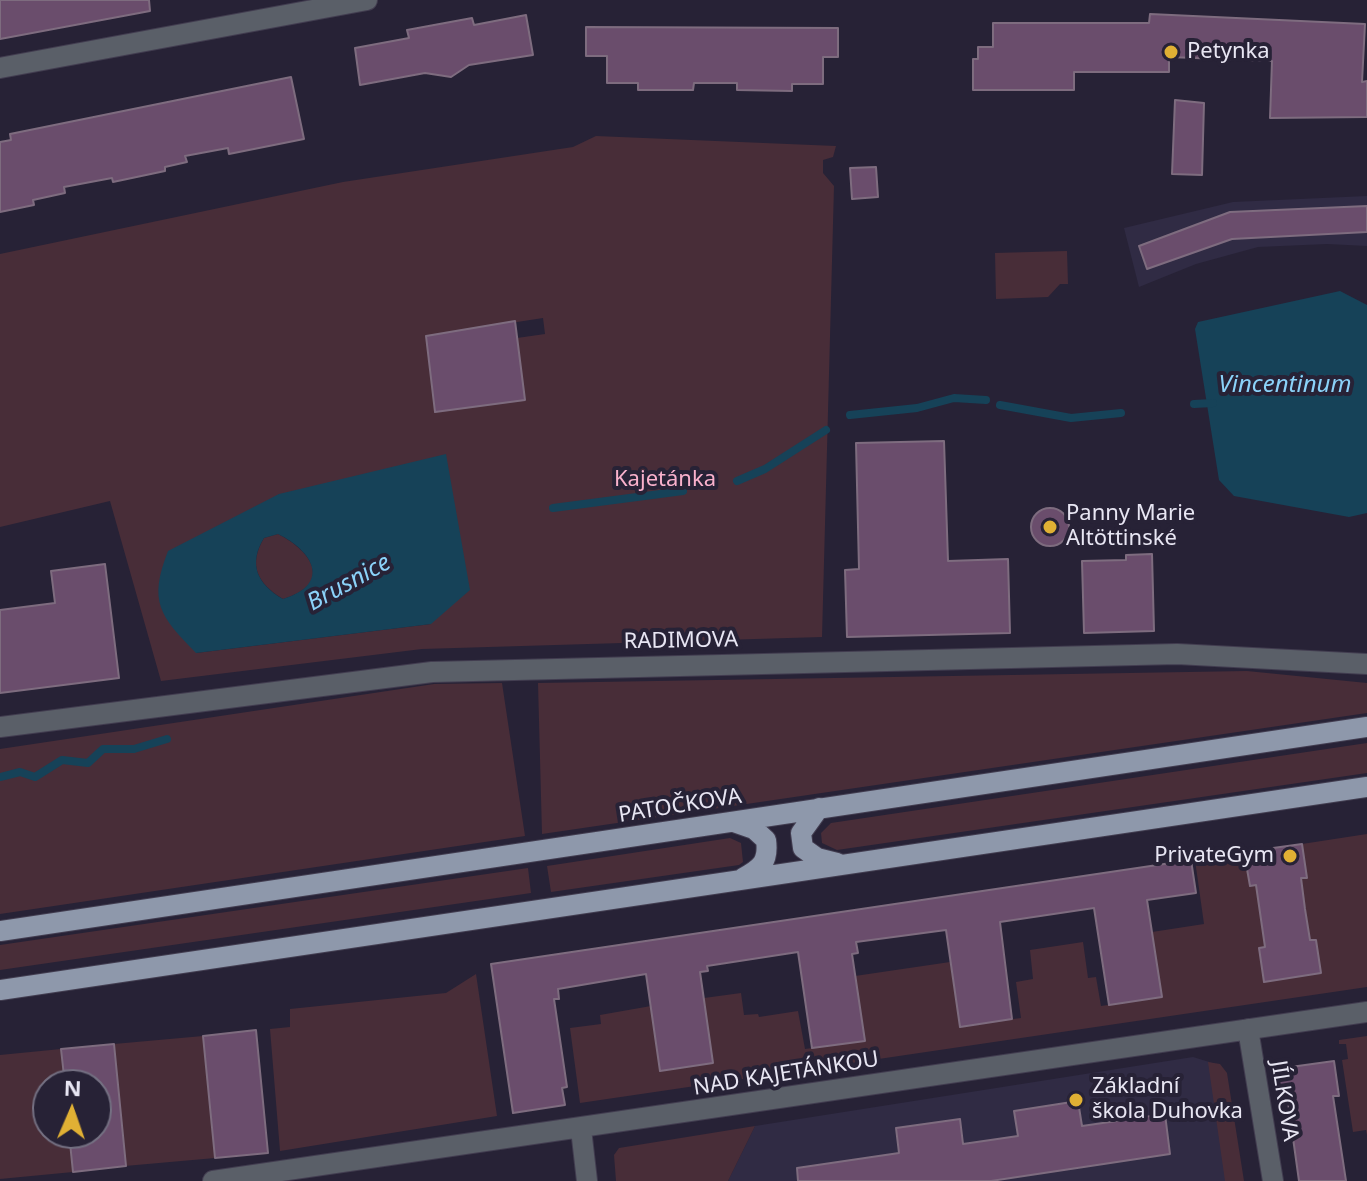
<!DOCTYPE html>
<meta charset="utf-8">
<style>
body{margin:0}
#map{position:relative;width:1367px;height:1181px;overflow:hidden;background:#272236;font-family:"Noto Sans",sans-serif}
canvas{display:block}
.north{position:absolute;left:32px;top:1069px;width:80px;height:80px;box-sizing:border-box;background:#272236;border:2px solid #747082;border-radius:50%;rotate:2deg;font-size:22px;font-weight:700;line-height:32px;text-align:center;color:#e8e6f3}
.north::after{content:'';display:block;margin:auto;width:28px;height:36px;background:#e0b034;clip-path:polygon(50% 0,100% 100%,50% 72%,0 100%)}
</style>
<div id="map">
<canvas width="1367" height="1181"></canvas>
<div class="north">N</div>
</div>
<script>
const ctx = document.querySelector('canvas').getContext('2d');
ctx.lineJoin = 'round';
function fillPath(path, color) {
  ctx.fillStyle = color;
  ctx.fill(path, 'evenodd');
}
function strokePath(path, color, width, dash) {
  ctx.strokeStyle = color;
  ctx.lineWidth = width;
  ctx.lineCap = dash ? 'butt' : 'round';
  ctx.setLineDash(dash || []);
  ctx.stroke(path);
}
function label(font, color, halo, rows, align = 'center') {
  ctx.font = font + ' "Noto Sans",sans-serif';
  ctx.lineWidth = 8;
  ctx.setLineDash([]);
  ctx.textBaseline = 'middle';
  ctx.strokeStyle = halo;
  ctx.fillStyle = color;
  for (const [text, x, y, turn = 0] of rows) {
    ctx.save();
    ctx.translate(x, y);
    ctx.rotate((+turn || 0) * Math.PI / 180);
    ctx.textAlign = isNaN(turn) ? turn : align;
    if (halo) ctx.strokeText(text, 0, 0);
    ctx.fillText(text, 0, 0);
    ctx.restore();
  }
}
const built = new Path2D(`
 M1367,196V246L1327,244L1258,247L1196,264L1139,287L1124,228L1233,202Z
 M1193,1057L1219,1065L1243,1181H728L755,1126Z`);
const green = new Path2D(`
 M596,136L836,146L833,157L823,160V173L834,186L822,637L422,649L161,681L110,501L0,527V254L343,182L573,147ZM543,318L545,334L517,338L525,400L435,412L426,336ZM279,494L431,624L196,653Z
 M1067,251L1068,284H1060L1048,297L996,299L995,253Z
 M278,534C313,552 333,584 283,599C257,583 248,565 264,538Z
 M1247,671L1367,683V713L542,834L538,683Z
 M502,683L525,836L0,914V749L434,684Z
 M1367,743V773L837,850L822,843L821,833L831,823Z
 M1367,834V987L580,1103L570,1028L601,1024L600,1015L651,1006L660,1071L713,1063L704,998L741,993L744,1015L758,1014L759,1017L798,1011L805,1049L864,1041L855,976L950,962L960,1026L1021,1018L1016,982L1033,979L1030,950L1083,942L1088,978L1096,977L1101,1006L1161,997L1152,932L1204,924L1195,860L1244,852L1250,886L1256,885L1265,947L1259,948L1264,982L1320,973L1316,940H1310L1301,878L1307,877L1302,844Z
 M730,838L741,843L743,862L739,865L551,892L547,866Z
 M528,868L531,893L0,970V945Z
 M476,974L497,1116L280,1151L270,1029L290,1027V1009L446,993Z
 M203,1036L215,1158L125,1166L114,1044Z
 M1367,1036V1135L1366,1130L1353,1132L1342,1060L1348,1059L1346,1044H1339V1040Z
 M61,1049L65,1085H48V1133H69L73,1172L0,1179V1055Z
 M1208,1062L1220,1064L1227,1073L1244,1181H1225Z
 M755,1126L728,1181H616L614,1155L619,1148Z`);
const water = new Path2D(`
 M1340,291L1367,305V513L1349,517L1234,496L1219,480L1195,329L1198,322Z
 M446,454L470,590L431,624L196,653C160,616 148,602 168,551L279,494ZM278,534C313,551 332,584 283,599C257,584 248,564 264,538Z`);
const stream = new Path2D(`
 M1194,404L1213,403
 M1000,405L1071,418L1121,413
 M850,415L917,408L954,398L986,400
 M737,481L765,469L826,430
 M553,508L683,491
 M0,777L20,772L35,777L62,760L88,763L103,749H134L167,739`);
const building = new Path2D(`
 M0,0H149L150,11L0,39Z
 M1150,14L1365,24L1362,82L1367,81V117L1270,118L1272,61L1169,57V72H1074V90H973V59H978V47H993V23H1149Z
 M526,15L533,55L469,65L451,77L425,73L360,85L355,48L409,38L407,30L472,18L474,25Z
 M586,27L838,28V57H823V84H792V91L737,90V83H694L693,90H638V83H607V56H586Z
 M291,77L304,139L229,154L228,148L185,156L187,162L165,167V171L113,182L112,178L64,187L65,193L33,200L34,205L0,212V142L11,140L10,134Z
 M1175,100L1204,103L1202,175L1172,174Z
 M876,167L878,197L852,199L850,168Z
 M1367,206V232L1232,239L1147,269L1139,246L1230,212Z
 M515,321L525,400L435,412L426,336Z
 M944,441L948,561L1008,559L1010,633L847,637L845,570L859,569L856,443Z
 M1031 527a19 19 0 1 1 38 0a19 19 0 1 1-38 0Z
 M1152,554L1154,631L1084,633L1082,561L1126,560V555Z
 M105,564L119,678L0,693V610L55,603L51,571Z
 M1302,844L1307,878H1301L1305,909L1310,940H1316L1321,973L1264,982L1259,948L1265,947L1256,885L1250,886L1244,852Z
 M1191,860L1196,893L1147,900L1162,997L1109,1005L1094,908L1000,922L1012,1019L960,1027L946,930L856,942L858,953L852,954L865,1041L812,1048L798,952L707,966L708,971L700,972L713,1063L660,1071L646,974L558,989L559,999H554L567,1087L562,1088L565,1105L513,1113L491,964Z
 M256,1030L268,1153L215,1158L203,1036Z
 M114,1044L126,1166L73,1172L69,1133H96V1085H65L61,1049Z
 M1334,1061L1339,1096H1333L1346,1181H1299L1288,1102L1281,1104L1276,1069Z
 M1078,1101L1082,1126L1165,1114L1170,1154L991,1181H798L797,1168L899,1153L896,1128L960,1119L963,1144L1018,1136L1014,1111Z`);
const street = new Path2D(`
 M0,68L367,0
 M0,727L432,672L1177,654L1367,664
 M1248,1029L1273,1181
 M581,1129L587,1181
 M213,1181L1367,1012`);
const primary = new Path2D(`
 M819,808L801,833L803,848L817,858L837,863
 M734,822L754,829L766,840C769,862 761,868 743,878
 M0,931L1367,727
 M0,990L1367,787`);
const markers = [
 [1171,52,8,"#e0b034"],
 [1050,527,8,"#e0b034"],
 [1290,856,8,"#e0b034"],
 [1076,1100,8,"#e0b034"]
];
const poiNames = [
 ["Petynka",1187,52],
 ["Panny Marie",1066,514],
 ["Altöttinské",1066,539],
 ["PrivateGym",1274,856,"right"],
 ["Základní",1092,1087],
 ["škola Duhovka",1092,1112]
];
const parkNames = [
 ["Kajetánka",665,480]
];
const streetNames = [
 ["RADIMOVA",681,641,-1],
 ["PATOČKOVA",680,806,-9],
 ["NAD KAJETÁNKOU",786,1074,-9],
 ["JÍLKOVA",1284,1101,81]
];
const waterNames = [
 ["Vincentinum",1285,385],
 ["Brusnice",349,583,-29]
];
fillPath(built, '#302b44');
fillPath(green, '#482d38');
fillPath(water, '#164258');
strokePath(stream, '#164258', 8);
fillPath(building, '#6a4d6c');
strokePath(building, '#7e6c7f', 2);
strokePath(street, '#423d50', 22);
strokePath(primary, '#423d50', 22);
strokePath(street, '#5a5f68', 20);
strokePath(primary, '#8e98ab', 20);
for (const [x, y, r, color] of markers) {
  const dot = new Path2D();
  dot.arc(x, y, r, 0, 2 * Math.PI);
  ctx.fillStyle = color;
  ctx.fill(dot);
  strokePath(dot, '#272236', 3);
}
label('22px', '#e8e6f3', '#272236', poiNames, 'left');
label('22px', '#f9b1cc', '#272236', parkNames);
label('22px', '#e8e6f3', '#272236', streetNames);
label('italic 24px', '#8bd2f9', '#272236', waterNames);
</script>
